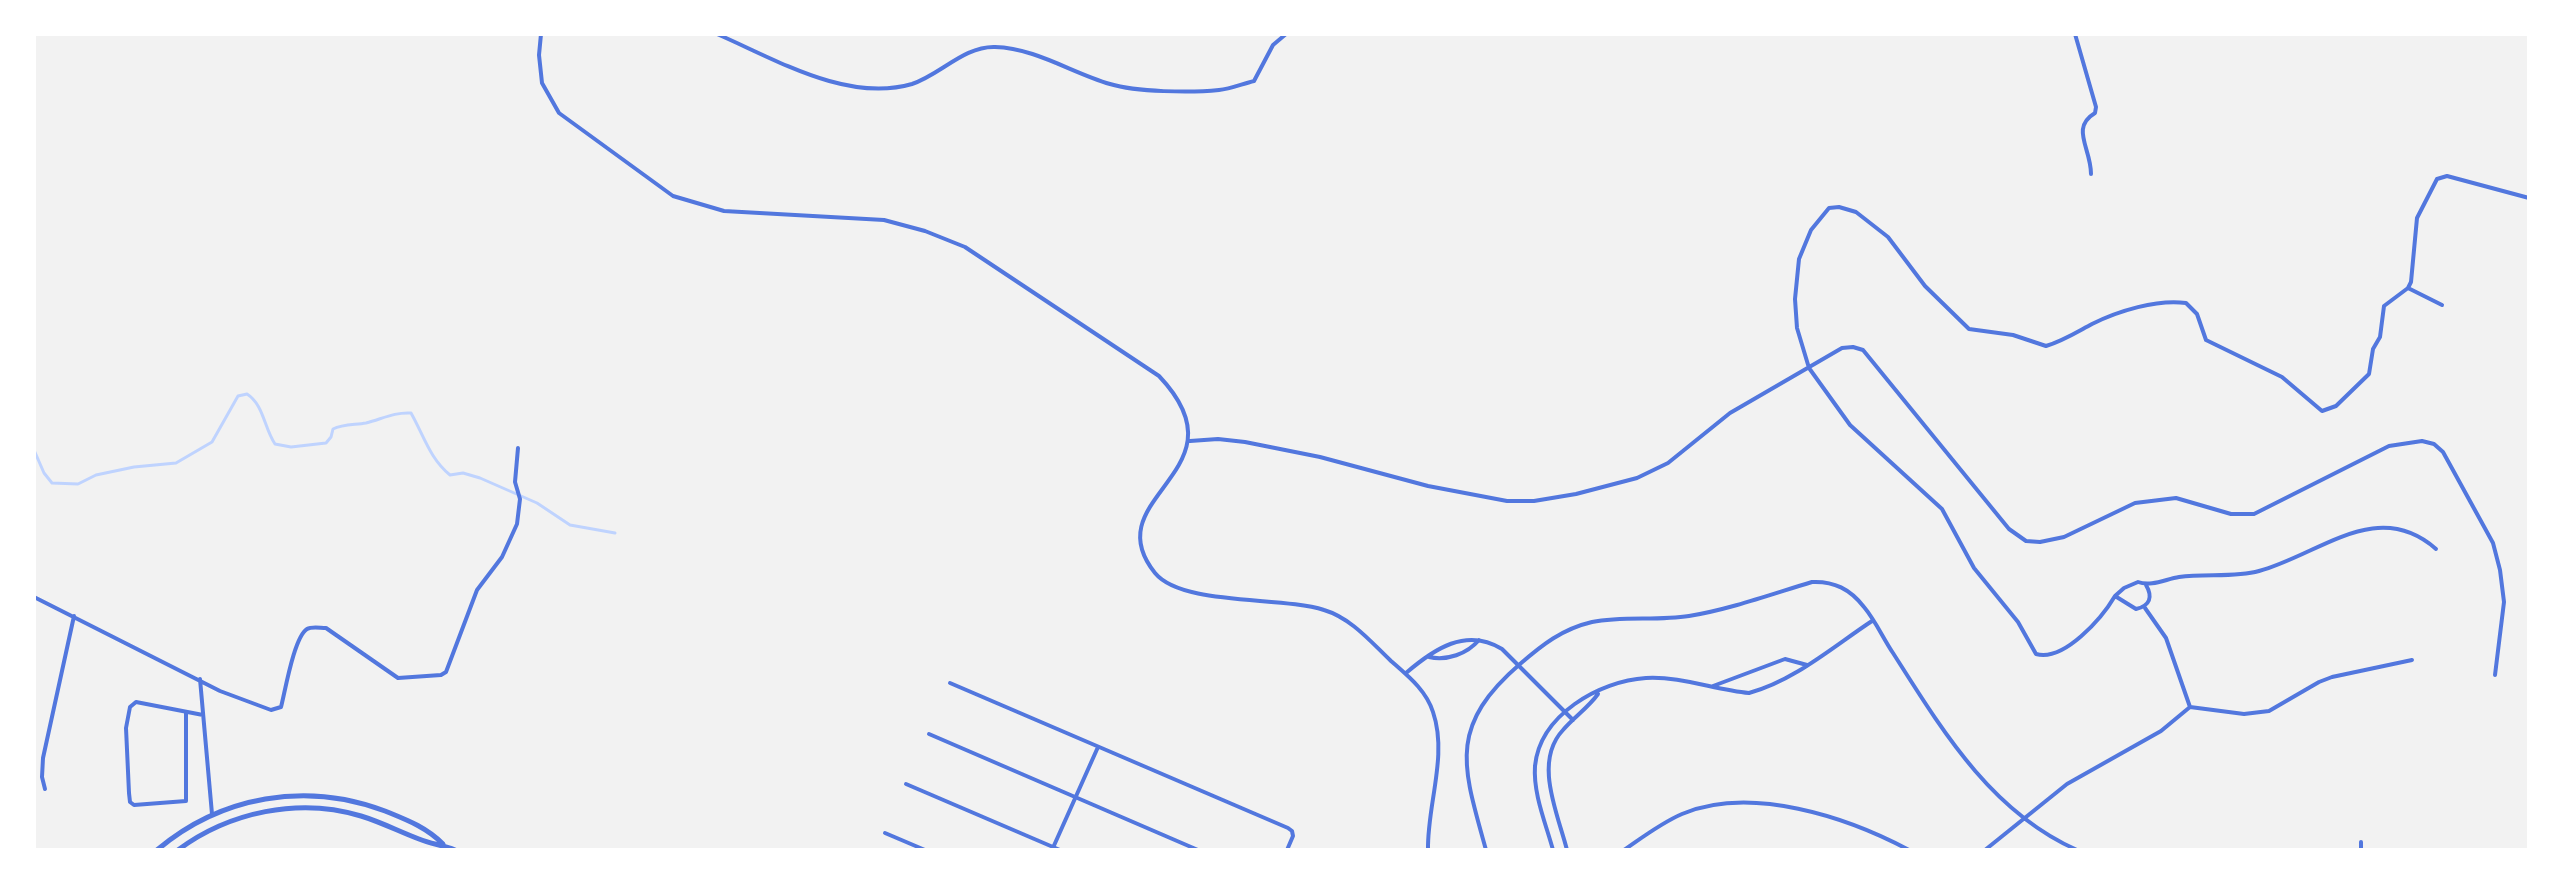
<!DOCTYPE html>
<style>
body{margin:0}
#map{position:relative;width:2563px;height:884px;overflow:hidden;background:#f2f2f2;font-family:Montserrat,sans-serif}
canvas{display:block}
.frame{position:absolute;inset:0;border:36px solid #fff;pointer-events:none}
</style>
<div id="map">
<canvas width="2563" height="884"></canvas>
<div class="frame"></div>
</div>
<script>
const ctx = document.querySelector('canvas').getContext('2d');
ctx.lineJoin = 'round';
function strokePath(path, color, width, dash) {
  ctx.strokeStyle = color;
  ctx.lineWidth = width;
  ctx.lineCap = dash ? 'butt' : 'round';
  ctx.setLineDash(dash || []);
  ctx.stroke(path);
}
const stream = new Path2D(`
 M34,450L44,473L52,483L78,484L96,475L134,467L176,463L212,442L238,396L247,394C264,405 264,428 275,444L291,447L326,443L331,437L333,429C343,424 355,425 366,423C382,419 394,412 411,413C424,436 430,459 450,475L463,473L480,478L537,503L570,525L615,533`);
const minor = new Path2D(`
 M541,34L539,55L542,83L559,113L673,196L724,211L884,220L925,231L965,247L1159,376C1250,472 1093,496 1155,573C1182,606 1281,596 1324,610C1351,618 1371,642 1391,661C1408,676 1426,690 1433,712C1448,756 1427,805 1428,850
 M717,34C775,59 847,103 912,84C940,75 964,46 995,47C1035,48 1072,73 1110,84C1136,92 1191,93 1219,90C1230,89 1242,84 1254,81L1273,45L1286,34
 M2075,34L2096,107L2095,113C2070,128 2091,148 2091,174
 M2408,288L2442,305
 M1190,441L1218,439L1245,442L1320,457L1428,486L1507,501H1534L1576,494L1637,478L1668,463L1730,413L1842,348L1853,347L1863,350L2009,529L2026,541L2040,542L2064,537L2135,503L2176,498L2231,514H2254L2389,446L2422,441L2434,444L2443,452L2493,543L2500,570L2504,602L2495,675
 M2146,585C2153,597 2150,606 2136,609L2115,596L2124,588L2138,582C2151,587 2166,579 2179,577C2205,573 2234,578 2259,571C2319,555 2377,497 2436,549
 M2115,596C2102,618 2064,662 2036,654L2018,622L1974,568L1942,509L1850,425L1809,368L1797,328L1795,299L1799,259L1811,230L1829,208L1839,207L1856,212L1888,237L1925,286L1969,329L2013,335L2046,346C2063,341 2077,332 2092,324C2118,311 2157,299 2186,303L2197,314L2206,340L2282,377L2322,411L2336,406L2369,374L2373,349L2380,337L2384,306L2408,288L2411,282L2417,218L2437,179L2447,176L2529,198
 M34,597L220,691L271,710L281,707C285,692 294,637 307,629C312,626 320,628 326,628L398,678L441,675L446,672L477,590L502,557L517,524L520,499L515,482L518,448
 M2145,608L2166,638L2190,707
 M1429,657C1447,661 1467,654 1479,640
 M1406,673C1434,649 1466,627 1502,649L1573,720
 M200,679L212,814
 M950,683L1288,828L1292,831L1293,836L1287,850
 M1713,686L1785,659L1807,665
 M186,712V801L134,805L130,802L129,793L126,728L130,707L136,702L203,715
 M929,734L1198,850
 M906,784L1060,850
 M45,789L42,777L43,758L74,616
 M885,833L925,850
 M2361,842V850
 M1052,850L1098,747
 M1486,850C1463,767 1447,727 1520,664C1542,645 1562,629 1592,622C1624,616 1657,621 1689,616C1731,609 1772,594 1812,582C1834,581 1850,589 1864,607C1875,620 1883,638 1893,653C1942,730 1991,812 2077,850
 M1553,850C1546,824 1533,794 1535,766C1540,715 1599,681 1646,678C1681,676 1715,690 1749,693C1794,681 1834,646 1872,621
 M1567,850C1558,814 1533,762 1563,730C1574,717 1588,708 1598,694
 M1624,850C1643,837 1661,823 1682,814C1751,785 1847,817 1909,850
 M1985,850L2067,784L2161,731L2190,707L2244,714L2269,711L2319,682L2332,677L2412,660`);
const tertiary = new Path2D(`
 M157,850C221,796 306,781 385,811C407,820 426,827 443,844
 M178,850C229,812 299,797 361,816C381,822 400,832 419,839C431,844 443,845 455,850`);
strokePath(stream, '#bfd3fe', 3);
strokePath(minor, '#5277de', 4);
strokePath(tertiary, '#5277de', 5);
</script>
